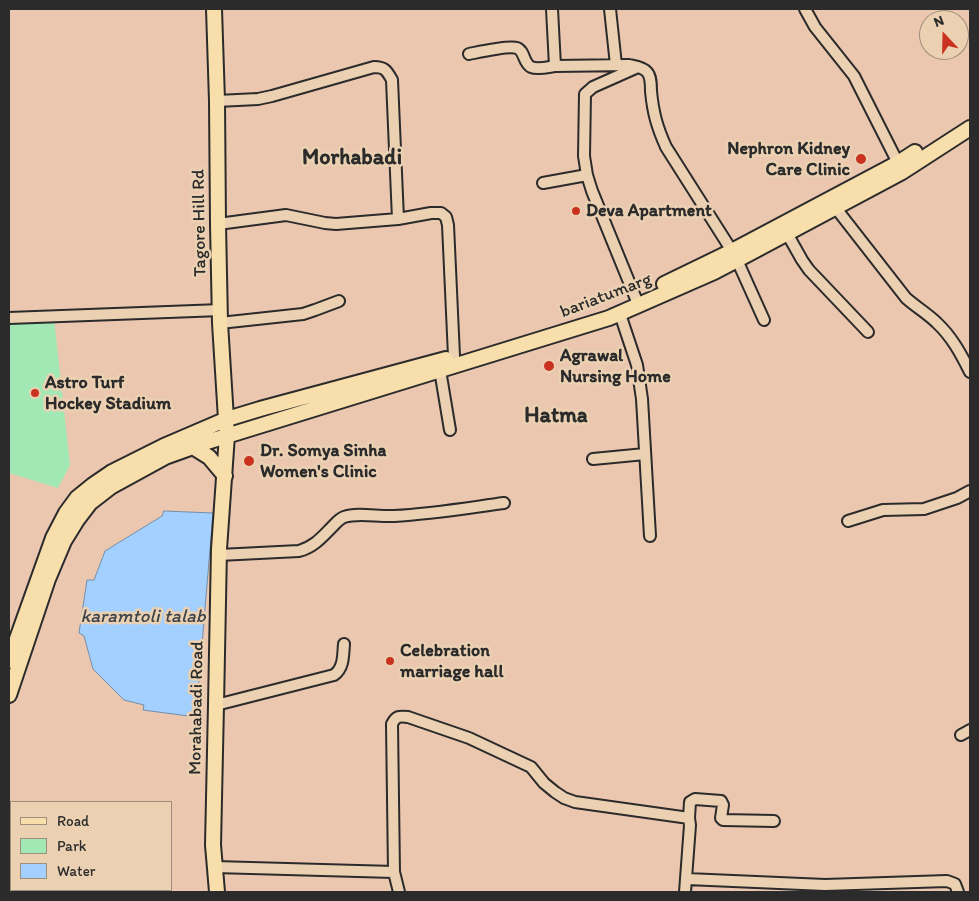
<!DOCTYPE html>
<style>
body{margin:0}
#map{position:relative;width:979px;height:901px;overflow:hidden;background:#ebc7b0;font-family:Itim,sans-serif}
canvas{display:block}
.frame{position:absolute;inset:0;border:10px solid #2b2b2b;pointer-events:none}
.legend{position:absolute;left:10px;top:801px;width:162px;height:90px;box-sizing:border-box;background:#ebd1b2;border:1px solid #9e8f7c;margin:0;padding:6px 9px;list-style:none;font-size:15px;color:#2b2b2b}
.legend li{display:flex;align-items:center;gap:10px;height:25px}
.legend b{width:25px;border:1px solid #9e8f7c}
.north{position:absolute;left:919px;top:10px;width:50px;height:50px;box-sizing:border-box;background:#ebd1b2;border:1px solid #9e8f7c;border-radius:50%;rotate:339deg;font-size:14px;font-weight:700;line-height:20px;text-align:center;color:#2b2b2b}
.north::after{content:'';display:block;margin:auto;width:18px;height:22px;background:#c8321e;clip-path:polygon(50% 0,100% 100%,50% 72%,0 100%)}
</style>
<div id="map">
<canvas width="979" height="901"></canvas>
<div class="frame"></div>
<ul class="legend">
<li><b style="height:6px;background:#f8deab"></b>Road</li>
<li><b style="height:14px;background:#a2e8b5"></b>Park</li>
<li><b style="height:14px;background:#a3d0fe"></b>Water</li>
</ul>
<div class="north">N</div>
</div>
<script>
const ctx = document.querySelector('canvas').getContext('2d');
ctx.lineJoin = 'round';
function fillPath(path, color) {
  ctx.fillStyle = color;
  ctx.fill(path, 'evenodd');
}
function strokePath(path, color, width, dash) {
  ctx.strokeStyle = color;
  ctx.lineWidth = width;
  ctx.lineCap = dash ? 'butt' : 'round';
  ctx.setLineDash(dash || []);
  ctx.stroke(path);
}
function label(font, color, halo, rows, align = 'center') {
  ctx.font = font + ' Itim,sans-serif';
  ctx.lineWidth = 5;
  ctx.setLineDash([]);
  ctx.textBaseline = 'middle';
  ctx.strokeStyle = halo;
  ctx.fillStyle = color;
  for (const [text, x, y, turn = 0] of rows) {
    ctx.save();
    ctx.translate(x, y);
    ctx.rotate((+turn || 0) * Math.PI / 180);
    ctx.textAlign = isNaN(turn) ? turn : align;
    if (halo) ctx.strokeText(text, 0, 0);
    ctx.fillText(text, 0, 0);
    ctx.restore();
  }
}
const green = new Path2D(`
 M9,319H54L70,465L58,488L9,473Z`);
const water = new Path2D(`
 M164,511L213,513L196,717L143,710L144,705L124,700L93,669L84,636L79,633L87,580H94L105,551L162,516Z`);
const minor = new Path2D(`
 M552,9L555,66L629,65C634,66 643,67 647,72C651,76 651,85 651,91C653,113 657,127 666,147L732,251
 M610,9L616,65
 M805,9L815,27L854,76L898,163
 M469,54C479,52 509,45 517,48C525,51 523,63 531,67C538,70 548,67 555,66
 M217,101L258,99L272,96L374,67C385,67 387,71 392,80L398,219
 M543,183L587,175
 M835,207L906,298C916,307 928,314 937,323C952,337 961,354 970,372
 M218,224L286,215L325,223L336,224L398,219L431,213H441L446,217L448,225L454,356
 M784,228L802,260L809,270L868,332
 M737,260L764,320
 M636,299L592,191L587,175L584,156L585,94L593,87L638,67
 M620,314L637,365L642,399L650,536
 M9,318L221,310
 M220,323L303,314L315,310L339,301
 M440,370L450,430
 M593,459L645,454
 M848,521L883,510L924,509L957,498L970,491
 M219,555L299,551C314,547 322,537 332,527C336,523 339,519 344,517C358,512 378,517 394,516C431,514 467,508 504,503
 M216,705L334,675C344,668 343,655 344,644
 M961,735L970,730
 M689,818L690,802L695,799L721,801L723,805L721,818L723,820L774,821
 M215,867L394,872
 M687,879L825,885L947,881L955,884L958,892
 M9,882H11
 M68,890L72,891
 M399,892L394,872L392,724C396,716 399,716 408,717L469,738L531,767L544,783L555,792L564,798L575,802L689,818L690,825L685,892`);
const major = new Path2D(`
 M214,9L217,101L218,224L220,323L227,435L219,549L216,705L213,845L217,892
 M664,284L732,251L898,163L915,152
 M193,447L209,457L225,476
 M9,661L53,538L66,513L77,498L93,485L112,472L164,446L227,419L260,409L446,359
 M9,695L48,579L64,541L77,520L90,503L112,486L165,457L207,442L609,318L714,272L737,260L902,172L970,128`);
const markers = [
 [861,159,6,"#c8321e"],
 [576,211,5,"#c8321e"],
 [549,366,6,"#c8321e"],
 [35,393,5,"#c8321e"],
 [249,461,6,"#c8321e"],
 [390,661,5,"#c8321e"]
];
const poiNames = [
 ["Nephron Kidney",850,149,"right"],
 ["Care Clinic",850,170,"right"],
 ["Deva Apartment",586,211],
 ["Agrawal",560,356],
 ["Nursing Home",560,377],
 ["Astro Turf",45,383],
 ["Hockey Stadium",45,404],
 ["Dr. Somya Sinha",260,451],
 ["Women's Clinic",260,472],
 ["Celebration",400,651],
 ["marriage hall",400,672]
];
const streetNames = [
 ["Tagore Hill Rd",200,223,-91],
 ["bariatumarg",606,296,-21],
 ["Morahabadi Road",197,708,-89]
];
const waterNames = [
 ["karamtoli talab",143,617]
];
const districtNames = [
 ["Morhabadi",352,158],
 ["Hatma",556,416]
];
fillPath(green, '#a2e8b5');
fillPath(water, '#a3d0fe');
strokePath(water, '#738eaa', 1);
strokePath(minor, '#2b2b2b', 14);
strokePath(major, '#2b2b2b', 18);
strokePath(minor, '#ebd1b2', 10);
strokePath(major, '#f8deab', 14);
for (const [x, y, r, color] of markers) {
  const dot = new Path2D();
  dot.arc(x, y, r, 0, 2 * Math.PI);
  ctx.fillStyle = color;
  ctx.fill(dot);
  strokePath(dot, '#ebd1b2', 2);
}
label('bold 18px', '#2b2b2b', '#ebd1b2', poiNames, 'left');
label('18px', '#2b2b2b', '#ebd1b2', streetNames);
label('italic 19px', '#3d444b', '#ebd1b2', waterNames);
label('bold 22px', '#2b2b2b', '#ebd1b2', districtNames);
</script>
